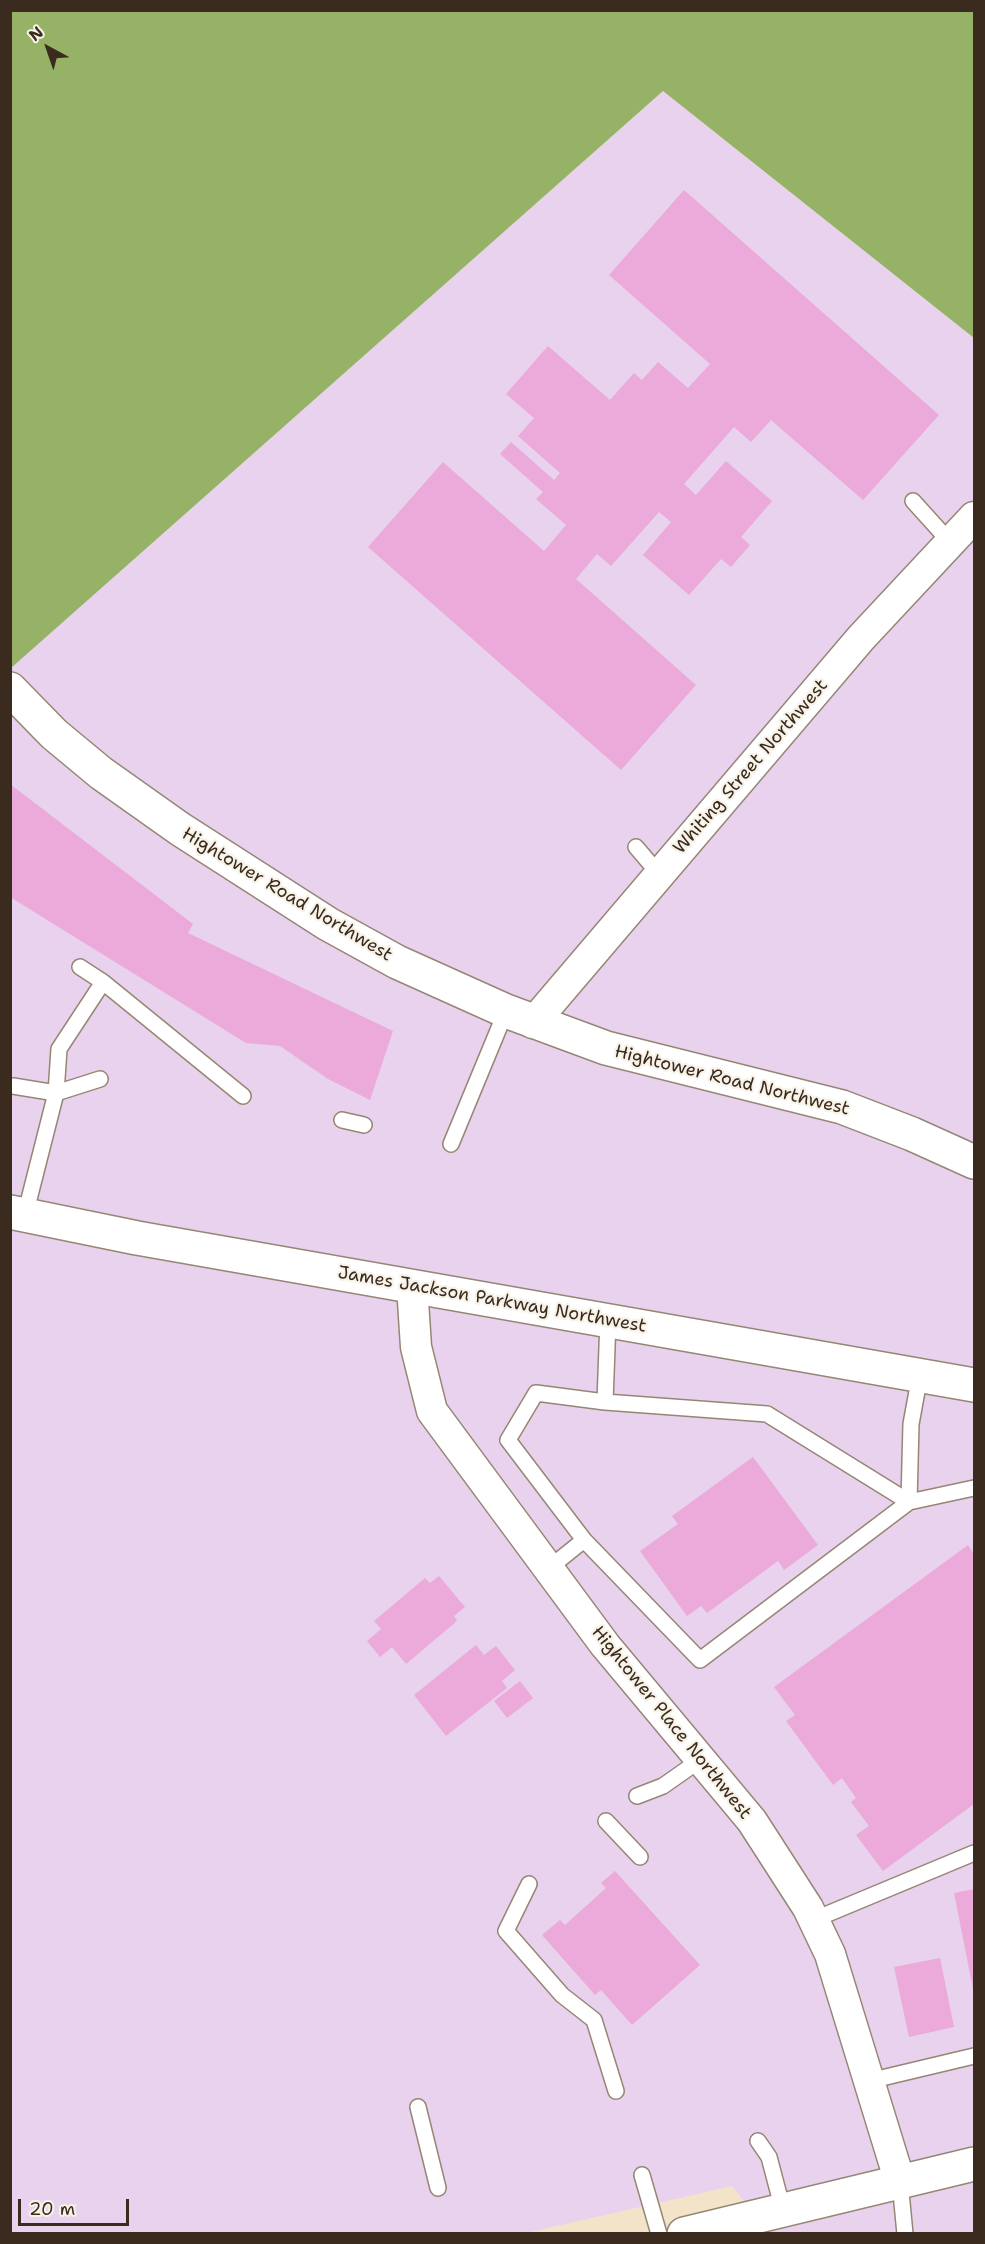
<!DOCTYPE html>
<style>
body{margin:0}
#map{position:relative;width:985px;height:2244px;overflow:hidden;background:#f2e3c9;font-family:"Shantell Sans",sans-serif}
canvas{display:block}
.frame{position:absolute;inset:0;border:12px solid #3b2a1e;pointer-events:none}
.north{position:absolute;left:18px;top:18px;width:60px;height:60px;-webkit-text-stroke:4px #f7f3e8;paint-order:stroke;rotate:320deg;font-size:16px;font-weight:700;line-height:24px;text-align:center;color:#3b2a1e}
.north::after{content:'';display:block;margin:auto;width:21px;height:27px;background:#3b2a1e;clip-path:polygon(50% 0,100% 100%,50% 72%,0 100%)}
.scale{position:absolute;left:18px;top:2199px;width:111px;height:27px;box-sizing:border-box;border:3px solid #3b2a1e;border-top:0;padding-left:8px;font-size:18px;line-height:21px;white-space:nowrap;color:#3b2a1e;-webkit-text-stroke:4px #f7f3e8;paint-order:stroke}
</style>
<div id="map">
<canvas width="985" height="2244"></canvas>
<div class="frame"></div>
<div class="north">N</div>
<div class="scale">20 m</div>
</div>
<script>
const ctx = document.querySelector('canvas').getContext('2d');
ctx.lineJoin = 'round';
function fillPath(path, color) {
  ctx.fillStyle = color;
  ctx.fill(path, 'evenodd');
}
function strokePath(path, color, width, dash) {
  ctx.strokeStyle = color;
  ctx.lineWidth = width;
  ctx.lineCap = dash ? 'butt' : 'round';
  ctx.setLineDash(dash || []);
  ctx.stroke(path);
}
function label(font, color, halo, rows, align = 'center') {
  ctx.font = font + ' "Shantell Sans",sans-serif';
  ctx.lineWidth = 4.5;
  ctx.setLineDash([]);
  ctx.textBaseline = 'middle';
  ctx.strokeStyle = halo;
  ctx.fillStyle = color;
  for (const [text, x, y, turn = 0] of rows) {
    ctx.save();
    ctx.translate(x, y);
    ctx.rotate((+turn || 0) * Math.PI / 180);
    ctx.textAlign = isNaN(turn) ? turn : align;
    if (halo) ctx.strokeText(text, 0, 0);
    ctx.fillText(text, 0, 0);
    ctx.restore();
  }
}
const built = new Path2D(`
 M663,91L974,338V2233H769L732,2186L526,2233H11L10,668Z`);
const forest = new Path2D(`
 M11,10L974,11V338L663,91L11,668Z`);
const building = new Path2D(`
 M684,190L939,415L863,500L771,420L751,442L734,427L684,484L696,495L726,461L772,501L741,537L750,545L731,567L721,559L689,595L643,555L671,522L659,512L611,566L597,554L576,579L696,685L621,770L368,547L443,462L544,551L566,525L536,499L543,492L500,454L511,442L554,480L560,473L518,436L534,418L506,394L548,346L610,400L634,373L642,380L658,362L688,388L710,364L609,275Z
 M10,784L193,924L188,933L393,1031L370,1100L328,1079L280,1046L246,1043L10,897Z
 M753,1457L818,1545L784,1570L778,1561L707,1613L701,1606L687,1616L640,1551L678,1524L672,1516Z
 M968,1545L974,1554V1804L883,1871L856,1835L869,1826L851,1802L856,1798L842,1778L833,1785L786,1721L795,1715L774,1687Z
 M439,1576L465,1607L454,1616L457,1621L406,1664L392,1647L380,1657L367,1641L381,1629L374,1621L425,1578L430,1583Z
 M476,1645L484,1655L496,1646L515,1670L502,1681L507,1688L446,1736L414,1695Z
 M520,1681L533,1698L507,1718L494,1701Z
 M615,1871L700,1965L632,2025L601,1990L595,1995L542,1935L560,1920L565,1925L606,1888L601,1883Z
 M974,1889V1989H973L954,1893Z
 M940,1958L954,2027L909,2037L894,1967Z`);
const service = new Path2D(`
 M913,501L950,542
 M636,847L659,874
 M80,967L103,982L243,1096
 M13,1086L56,1093L100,1079
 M342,1120L364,1125
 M451,1144L506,1011
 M25,1215L56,1093L59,1049L103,982
 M920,1375L911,1424L909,1502L974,1488
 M536,1393L605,1402L767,1414L909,1502L700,1660L584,1540L508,1440Z
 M605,1402L608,1320
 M548,1569L584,1540
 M637,1796L663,1786L700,1760
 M606,1821L640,1857
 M529,1884L506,1931L562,1995L594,2020L616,2091
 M813,1920L974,1853
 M869,2081L974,2056
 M418,2107L438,2188
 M758,2141L769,2157L783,2210
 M642,2175L659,2234
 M900,2182L905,2234`);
const minor = new Path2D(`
 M533,1023L861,638L974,517
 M412,1286L416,1347L432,1411L605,1645L752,1821L808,1908L830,1954L900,2182`);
const tertiary = new Path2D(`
 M10,689L54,734L101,773L180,829L328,924L397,962L506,1011L606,1048L842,1107L912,1134L974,1162`);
const secondary = new Path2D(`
 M10,1212L137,1238L974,1385`);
const primary = new Path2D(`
 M684,2234L974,2164`);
const streetNames = [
 ["Whiting Street Northwest",751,767,-49],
 ["Hightower Road Northwest",287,895,31],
 ["Hightower Road Northwest",732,1081,14],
 ["James Jackson Parkway Northwest",492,1300,10],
 ["Hightower Place Northwest",671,1723,51]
];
fillPath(built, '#e9d2ed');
fillPath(forest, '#95b266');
fillPath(building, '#ebaada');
strokePath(service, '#968674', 18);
strokePath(minor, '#968674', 33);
strokePath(tertiary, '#968674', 36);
strokePath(secondary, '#968674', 36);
strokePath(primary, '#968674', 36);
strokePath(service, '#fff', 15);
strokePath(minor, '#fff', 30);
strokePath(tertiary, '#fff', 33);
strokePath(secondary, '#fff', 33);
strokePath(primary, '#fff', 33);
label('18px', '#3b2a1e', '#f7f3e8', streetNames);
</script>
